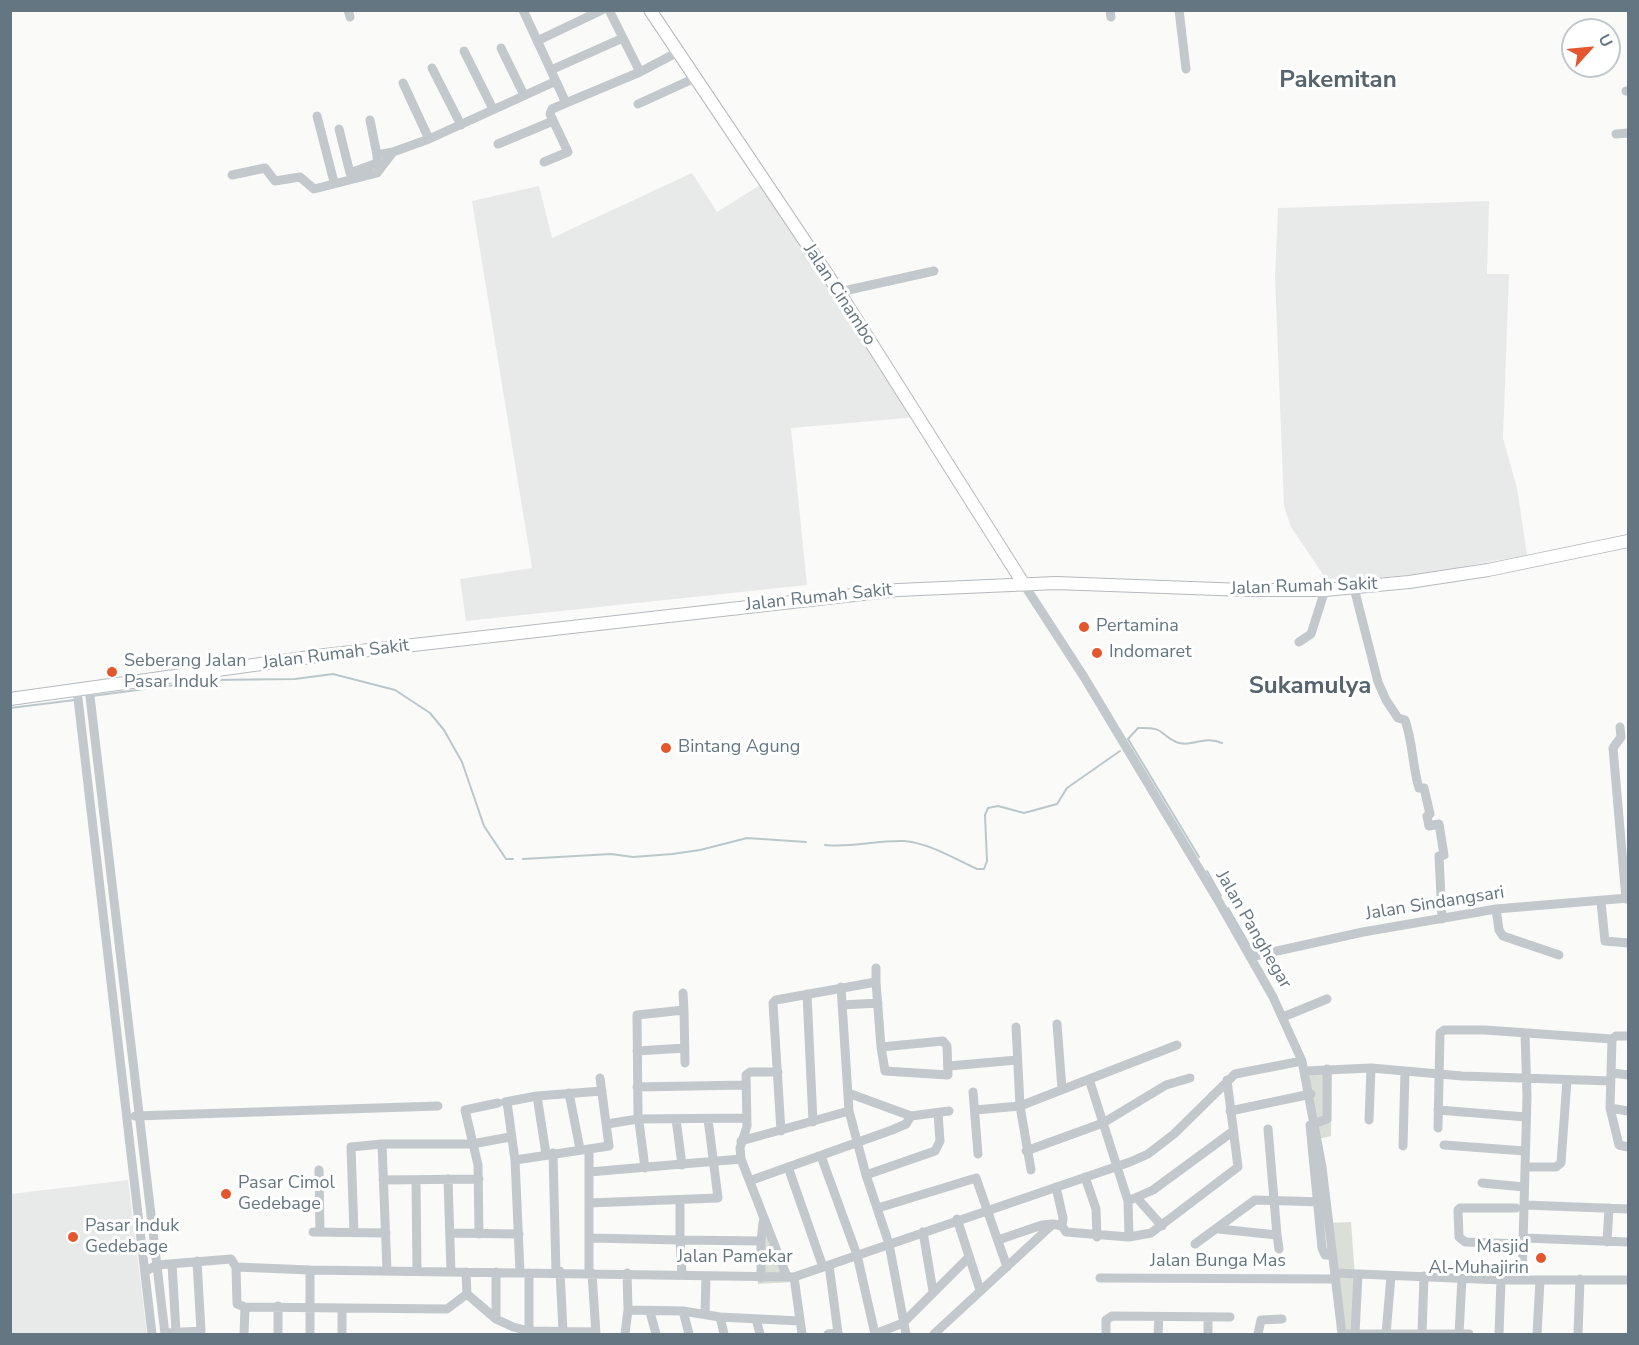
<!DOCTYPE html>
<style>
body{margin:0}
#map{position:relative;width:1639px;height:1345px;overflow:hidden;background:#fafaf8;font-family:"Nunito Sans",sans-serif}
canvas{display:block}
.frame{position:absolute;inset:0;border:12px solid #657683;pointer-events:none}
.north{position:absolute;left:1561px;top:18px;width:60px;height:60px;box-sizing:border-box;background:#fff;border:2px solid #c1c8cd;border-radius:50%;rotate:63deg;font-size:16px;font-weight:700;line-height:24px;text-align:center;color:#657683}
.north::after{content:'';display:block;margin:auto;width:21px;height:27px;background:#e4572e;clip-path:polygon(50% 0,100% 100%,50% 72%,0 100%)}
</style>
<div id="map">
<canvas width="1639" height="1345"></canvas>
<div class="frame"></div>
<div class="north">U</div>
</div>
<script>
const ctx = document.querySelector('canvas').getContext('2d');
ctx.lineJoin = 'round';
function fillPath(path, color) {
  ctx.fillStyle = color;
  ctx.fill(path, 'evenodd');
}
function strokePath(path, color, width, dash) {
  ctx.strokeStyle = color;
  ctx.lineWidth = width;
  ctx.lineCap = dash ? 'butt' : 'round';
  ctx.setLineDash(dash || []);
  ctx.stroke(path);
}
function label(font, color, halo, rows, align = 'center') {
  ctx.font = font + ' "Nunito Sans",sans-serif';
  ctx.lineWidth = 6;
  ctx.setLineDash([]);
  ctx.textBaseline = 'middle';
  ctx.strokeStyle = halo;
  ctx.fillStyle = color;
  for (const [text, x, y, turn = 0] of rows) {
    ctx.save();
    ctx.translate(x, y);
    ctx.rotate((+turn || 0) * Math.PI / 180);
    ctx.textAlign = isNaN(turn) ? turn : align;
    if (halo) ctx.strokeText(text, 0, 0);
    ctx.fillText(text, 0, 0);
    ctx.restore();
  }
}
const built = new Path2D(`
 M692,173L717,212L760,185L918,417L791,428L807,585L466,621L460,579L532,568L472,201L539,186L552,238Z
 M1489,201L1487,274H1509L1503,438L1517,488L1527,555L1428,573L1366,579H1326L1291,527L1284,506L1275,277L1278,208Z
 M128,1180L147,1334H11V1194Z`);
const green = new Path2D(`
 M1332,1072L1331,1136L1318,1139L1306,1073Z
 M759,1218L768,1220L793,1282L758,1284Z
 M1351,1222L1359,1334H1341L1327,1223Z`);
const stream = new Path2D(`
 M92,696L212,680L295,679L333,674L395,690L430,713L444,730L462,762L484,826L506,859H513
 M10,708L75,700
 M1128,739L1199,857
 M1128,739L1138,728C1166,727 1157,733 1176,742C1191,748 1204,735 1222,743
 M825,845C852,848 877,840 904,841C929,843 955,859 977,869H984L987,861L985,815L988,808L998,806L1024,813L1057,804L1067,788L1120,751
 M523,859L611,854L633,857L672,854L700,850L747,838L806,842
 M1207,871L1221,896
 M1228,908L1254,953`);
const minor = new Path2D(`
 M348,10L350,17
 M523,10L566,103L640,72L676,53
 M609,10L640,72
 M1110,10L1111,17
 M1179,10L1186,69
 M537,41L602,10
 M501,48L524,95
 M464,51L493,109
 M432,68L461,125
 M551,70L623,38
 M403,83L429,139
 M1626,91H1628
 M638,104L695,78
 M317,116L334,182
 M370,120L377,155L393,152
 M339,129L350,173L377,163V155
 M1616,134L1628,133
 M498,144L553,121
 M544,162L568,152L550,114L552,109L566,103
 M232,175L265,168L275,181L300,177L314,189L377,173L393,152L429,139L554,82
 M839,292L934,271
 M1023,583L1084,677L1219,902L1273,997L1302,1061L1322,1167L1342,1334
 M1354,588L1378,682L1386,700L1398,718L1405,720C1413,742 1412,765 1419,788H1424L1430,814L1427,816L1429,826L1439,824L1444,855L1439,856L1442,919
 M1299,642L1311,634L1325,590
 M89,688L165,1334
 M77,690L152,1334
 M1620,727L1621,737L1613,748L1626,899
 M1601,902L1605,941L1628,943
 M1496,909L1499,930L1503,936L1559,955
 M1250,957L1363,932L1496,909L1628,898
 M876,968V982
 M841,987L849,1111L866,1175L889,1244L906,1334
 M683,993L684,1010
 M807,994L813,1122
 M842,1005L878,1003
 M1283,1017L1327,999
 M1057,1024L1062,1089
 M1016,1027L1020,1106L1031,1170
 M1612,1039L1610,1108L1619,1145L1628,1147
 M637,1051L685,1048
 M949,1066L1017,1060
 M1305,1071L1371,1068L1462,1076L1611,1081
 M1613,1073L1628,1075
 M1089,1079L1128,1201L1129,1237L1151,1233L1238,1167L1227,1080
 M637,1087L746,1085
 M973,1092L978,1154
 M569,1093L580,1149
 M848,1093L911,1116L949,1111
 M537,1096L546,1154
 M505,1102L537,1096L602,1091
 M507,1102L515,1160L520,1272
 M1610,1108L1628,1111
 M975,1110L1020,1106L1177,1045
 M1438,1110L1526,1117
 M1230,1111L1311,1094
 M135,1116L438,1106
 M676,1119L682,1165
 M1369,1120L1371,1068
 M1316,1123L1327,1119V1069
 M607,1124L638,1119L746,1118
 M1310,1125L1322,1248L1325,1255H1333
 M1438,1128L1440,1033L1444,1030H1485L1612,1039L1616,1036H1628
 M781,1131L773,1003L776,1000L876,982L881,1047L943,1041L947,1046L948,1075L885,1071L881,1047
 M741,1141L849,1111
 M382,1144L387,1271
 M1444,1145L1525,1151
 M1403,1146L1405,1071
 M589,1149V1272
 M1026,1151L1103,1123L1166,1085L1190,1078
 M553,1153L556,1272
 M821,1156L857,1255L875,1334
 M741,1159L740,1148L747,1126L746,1075L750,1072H778
 M515,1160L609,1146L600,1078
 M788,1167L823,1267
 M1525,1167H1556L1561,1163L1567,1080
 M645,1168L638,1114L637,1015L684,1010L685,1063
 M319,1170L320,1232
 M589,1172L741,1159L787,1277
 M866,1175L935,1151L940,1141L938,1113
 M1085,1177L1096,1209L1097,1237
 M448,1179L451,1272
 M383,1180L479,1179
 M416,1180L417,1271
 M752,1180L892,1130L906,1124L911,1116
 M1482,1183L1524,1187
 M1056,1187L1063,1218L1062,1226
 M1137,1198L1162,1226
 M1128,1201L1153,1190L1232,1132
 M589,1203L718,1198L708,1119
 M1525,1205L1628,1209
 M878,1208L976,1178L1007,1267
 M1516,1208H1460L1458,1210L1459,1237L1465,1242L1523,1244
 M957,1219L980,1290
 M1062,1226L1066,1232L1129,1237
 M1219,1229L1277,1235L1268,1129
 M313,1232L386,1233
 M923,1232L933,1291
 M354,1233L351,1147L382,1144H472L510,1137
 M450,1233L519,1234
 M479,1234L478,1165L465,1110L498,1103
 M1277,1235L1279,1249
 M590,1238L680,1240V1200
 M1524,1238L1628,1242
 M998,1240L1042,1225L1053,1224
 M1607,1242L1609,1208
 M1195,1244L1255,1200L1324,1202
 M172,1264L176,1332
 M236,1267L237,1304L245,1307L447,1309L467,1294
 M146,1271L157,1265L231,1259L236,1267L310,1270L794,1277L1130,1162L1148,1154L1174,1134L1235,1074L1302,1061
 M560,1271L563,1331
 M466,1272L467,1294
 M496,1272V1319
 M529,1273V1331L596,1332
 M592,1273L596,1334
 M1335,1273L1501,1280H1628
 M682,1275L680,1240L761,1241L763,1223
 M794,1277L802,1334
 M761,1278V1241
 M1100,1278L1335,1279
 M1522,1280L1527,1096L1525,1033
 M467,1294L496,1319L513,1327L529,1331L530,1334
 M628,1310L683,1311L720,1317L800,1321
 M683,1311L689,1334
 M650,1312L656,1334
 M705,1314L706,1276
 M720,1317L724,1334
 M1208,1317V1334
 M756,1319L760,1334
 M165,1333L201,1331L197,1261
 M244,1334L245,1307
 M278,1334V1306
 M310,1334V1270
 M342,1334V1308
 M625,1334L628,1310L627,1273
 M828,1334L838,1333L829,1265
 M875,1334L903,1323L969,1257
 M934,1334L1053,1224L1062,1226
 M1106,1334V1320L1112,1316L1230,1317
 M1158,1334L1159,1317
 M1258,1334L1261,1320L1282,1319
 M1342,1334H1469
 M1355,1334L1358,1274
 M1386,1334L1391,1276
 M1422,1334L1424,1276
 M1459,1334L1462,1278
 M1499,1334L1501,1280
 M1537,1334L1540,1280
 M1578,1334L1580,1279`);
const major = new Path2D(`
 M650,10L839,292L1023,583
 M10,699L325,655L898,590L1056,583L1245,590H1325L1409,582L1488,570L1628,541`);
const markers = [
 [1084,627,6,"#e4572e"],
 [1097,653,6,"#e4572e"],
 [112,672,6,"#e4572e"],
 [666,748,6,"#e4572e"],
 [226,1194,6,"#e4572e"],
 [73,1237,6,"#e4572e"],
 [1541,1258,6,"#e4572e"]
];
const streetNames = [
 ["Jalan Cinambo",839,295,57],
 ["Jalan Rumah Sakit",1304,587,-2],
 ["Jalan Rumah Sakit",819,598,-6],
 ["Jalan Rumah Sakit",336,655,-7],
 ["Jalan Sindangsari",1435,904,-9],
 ["Jalan Panghegar",1253,930,60],
 ["Jalan Pamekar",735,1258],
 ["Jalan Bunga Mas",1218,1262]
];
const poiNames = [
 ["Pertamina",1096,627],
 ["Indomaret",1109,653],
 ["Seberang Jalan",124,662],
 ["Pasar Induk",124,683],
 ["Bintang Agung",678,748],
 ["Pasar Cimol",238,1184],
 ["Gedebage",238,1205],
 ["Pasar Induk",85,1227],
 ["Gedebage",85,1248],
 ["Masjid",1529,1248,"right"],
 ["Al-Muhajirin",1529,1269,"right"]
];
const districtNames = [
 ["Pakemitan",1338,81],
 ["Sukamulya",1310,687]
];
fillPath(built, '#e8e9e9');
fillPath(green, '#dadfd7');
strokePath(stream, '#bbc7cb', 2);
strokePath(major, '#b5babe', 14);
strokePath(minor, '#c3c8cc', 9);
strokePath(major, '#fff', 12);
for (const [x, y, r, color] of markers) {
  const dot = new Path2D();
  dot.arc(x, y, r, 0, 2 * Math.PI);
  ctx.fillStyle = color;
  ctx.fill(dot);
  strokePath(dot, '#fff', 2);
}
label('18px', '#657683', '#fff', streetNames);
label('18px', '#657683', '#fff', poiNames, 'left');
label('bold 24px', '#57646e', '#fff', districtNames);
</script>
